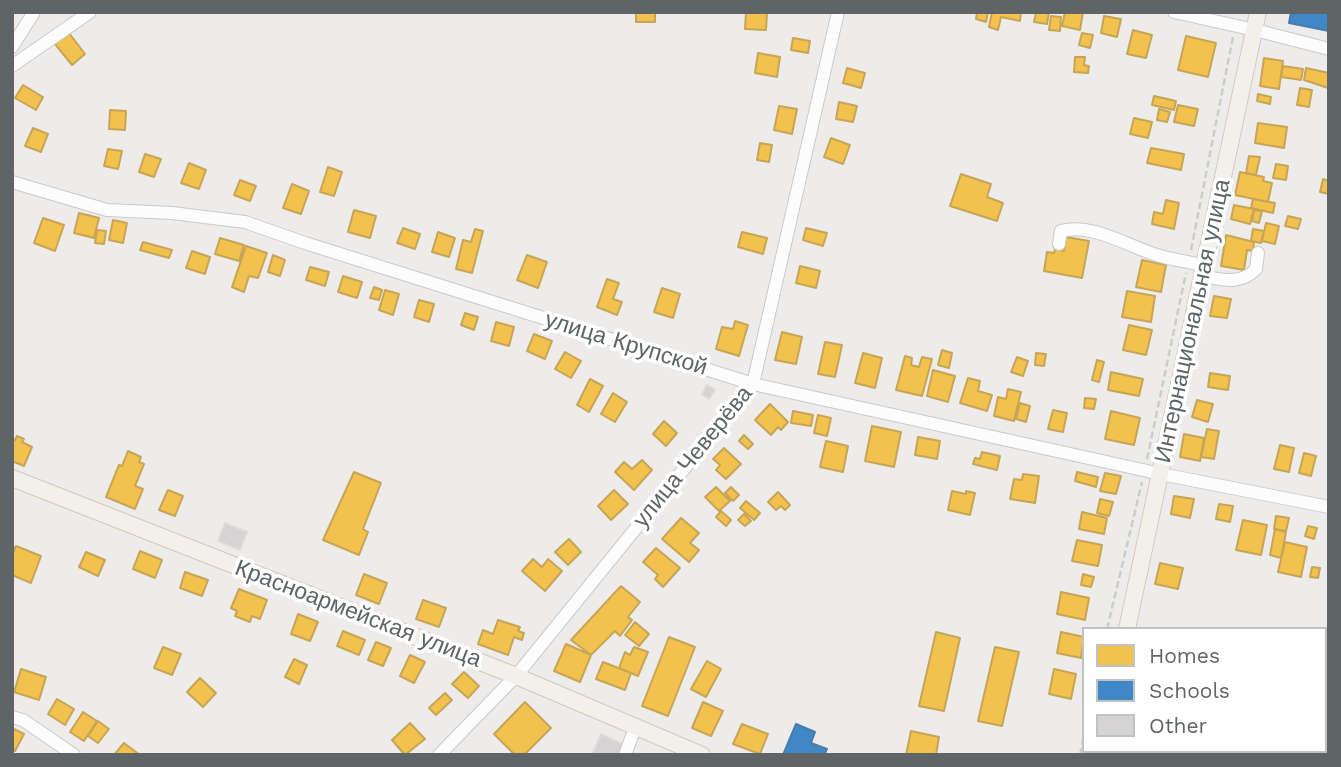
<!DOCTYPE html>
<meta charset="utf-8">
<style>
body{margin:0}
#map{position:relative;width:1341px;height:767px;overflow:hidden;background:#eeecea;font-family:"Work Sans",sans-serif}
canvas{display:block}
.frame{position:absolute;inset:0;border:14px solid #5f6467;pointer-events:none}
.legend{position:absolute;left:1082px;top:627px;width:245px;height:126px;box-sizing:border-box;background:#fff;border:2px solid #bfc1c2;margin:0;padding:9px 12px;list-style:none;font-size:21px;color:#5f6467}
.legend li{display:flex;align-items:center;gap:14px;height:35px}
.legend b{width:35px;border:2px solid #bfc1c2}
</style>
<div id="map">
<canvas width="1341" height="767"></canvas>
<div class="frame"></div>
<ul class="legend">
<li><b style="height:19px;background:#f2c14e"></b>Homes</li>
<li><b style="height:19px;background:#3f88c5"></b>Schools</li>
<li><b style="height:19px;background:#d5d3d3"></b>Other</li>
</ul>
</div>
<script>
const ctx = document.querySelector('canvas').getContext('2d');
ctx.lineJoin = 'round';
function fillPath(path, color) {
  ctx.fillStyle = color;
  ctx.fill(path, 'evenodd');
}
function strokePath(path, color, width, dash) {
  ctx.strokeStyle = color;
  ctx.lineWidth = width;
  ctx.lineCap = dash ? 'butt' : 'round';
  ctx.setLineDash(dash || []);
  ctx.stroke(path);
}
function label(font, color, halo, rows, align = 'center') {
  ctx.font = font + ' "Work Sans",sans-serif';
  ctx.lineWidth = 7;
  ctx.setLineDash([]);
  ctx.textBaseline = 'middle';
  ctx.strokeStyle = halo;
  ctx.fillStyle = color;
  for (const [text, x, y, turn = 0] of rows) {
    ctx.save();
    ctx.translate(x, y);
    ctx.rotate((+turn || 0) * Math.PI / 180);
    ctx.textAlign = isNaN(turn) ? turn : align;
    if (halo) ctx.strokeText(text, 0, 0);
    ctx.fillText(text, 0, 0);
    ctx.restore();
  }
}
const homes = new Path2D(`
 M636,12H655V22H636Z
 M746,12H767L766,30L745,29Z
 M977,12H988L986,22L976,19Z
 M992,12H1021L1020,21L1001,17L998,30L989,27Z
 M1036,12H1049L1047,24L1034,22Z
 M1065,12H1083L1080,30L1062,26Z
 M1051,16L1061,17L1060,31L1049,30Z
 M1104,16L1121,19L1117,37L1101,33Z
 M1133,30L1152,35L1146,58L1127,54Z
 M69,33L85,54L72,65L55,44Z
 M1082,33L1093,35L1090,48L1079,45Z
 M1186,36L1216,43L1208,77L1178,70Z
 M793,38L810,41L808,53L791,50Z
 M758,53L780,57L777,77L755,73Z
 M1075,57H1085L1084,65L1089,66L1088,73L1074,72Z
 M1264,58L1283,61L1279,89L1260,86Z
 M1283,66L1303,69L1301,80L1281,77Z
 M847,68L865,73L861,88L843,83Z
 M1306,68L1329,73V91L1328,88L1304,80Z
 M23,85L43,97L36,110L15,98Z
 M1300,88L1312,90L1309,107L1297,105Z
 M1258,94L1271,97L1270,104L1257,101Z
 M1154,96L1176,101L1174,110L1152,105Z
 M839,102L857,106L853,122L836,119Z
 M1178,105L1198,109L1194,126L1174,122Z
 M779,106L797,109L792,134L774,130Z
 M1159,109L1170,112L1167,122L1157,120Z
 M110,110L126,111L125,130L109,129Z
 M1134,118L1152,122L1148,138L1130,134Z
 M1258,123L1287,127L1284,148L1255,143Z
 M33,128L48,134L41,152L25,146Z
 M831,138L850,145L843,164L824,157Z
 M760,143L772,145L769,162L757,160Z
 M1151,148L1184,154L1181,170L1147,163Z
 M108,149L122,151L118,169L104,166Z
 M145,154L161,159L154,177L139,172Z
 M1249,156L1260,157L1256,175L1246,173Z
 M189,163L206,170L199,189L181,183Z
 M1276,164L1288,166L1286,180L1273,178Z
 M328,167L342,172L334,196L320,192Z
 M1240,172L1264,177L1263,181L1272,183L1268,202L1235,195Z
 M961,174L991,184L987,197L1003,203L997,221L950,206Z
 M1323,179L1329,181V194L1320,192Z
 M240,180L256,186L250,201L234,195Z
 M292,184L309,191L301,214L283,208Z
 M1253,199L1275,203L1273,213L1251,208Z
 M1166,200L1179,203L1174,229L1152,224L1154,212L1163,214Z
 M1234,205L1254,209L1250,224L1231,219Z
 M354,210L376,216L370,238L348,232Z
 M1254,210L1262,211L1259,223L1252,221Z
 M79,213L99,218L94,238L74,233Z
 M1288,216L1301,219L1298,229L1285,226Z
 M43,218L64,225L55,251L34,243Z
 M113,220L127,223L123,243L109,240Z
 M1266,223L1279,226L1275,244L1262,241Z
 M403,228L420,234L415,249L397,243Z
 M806,228L827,233L823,246L803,240Z
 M475,229L483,231L472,273L456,269L463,240L471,242Z
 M1253,229L1264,231L1261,243L1251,241Z
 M97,230L106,231L104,244L95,243Z
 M438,232L455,238L449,257L432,252Z
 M742,232L767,238L763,254L738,247Z
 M1226,235L1254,242L1253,251L1247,250L1244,270L1221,266Z
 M1066,237L1089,241L1082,278L1044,271L1047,252L1054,253L1055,249L1064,251Z
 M220,238L244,245L239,261L215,254Z
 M143,242L172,250L169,258L140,250Z
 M246,246L267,253L258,278L249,276L244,292L232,287Z
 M192,251L210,257L205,274L186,268Z
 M273,255L285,260L280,276L268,272Z
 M527,255L547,262L538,288L517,280Z
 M1142,260L1166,265L1161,292L1136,287Z
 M800,266L820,271L816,288L796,283Z
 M310,267L329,272L325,286L306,280Z
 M343,276L362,282L357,298L338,292Z
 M607,279L619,283L613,299L622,302L617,315L597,307Z
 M374,287L382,290L379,300L370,298Z
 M662,288L680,294L673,318L654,312Z
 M385,290L399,294L393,315L379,310Z
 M1127,291L1155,296L1151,322L1122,317Z
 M1214,296L1231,299L1227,318L1210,316Z
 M419,300L434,304L429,322L414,317Z
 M465,313L478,317L474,330L461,325Z
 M735,321L748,325L739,356L716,349L722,327L733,329Z
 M496,322L514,327L509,346L491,341Z
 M1129,325L1152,330L1146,355L1123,350Z
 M782,332L802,337L796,364L775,360Z
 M534,334L552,341L545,359L527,351Z
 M825,342L842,345L835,377L818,374Z
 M942,350L952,353L949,368L938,365Z
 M565,352L581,361L571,378L555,369Z
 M863,353L882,358L875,388L855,383Z
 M1036,353L1046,354L1044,366L1035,365Z
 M905,356L912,358L911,365L919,367L922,357L932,359L922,396L896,390Z
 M1017,357L1028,361L1023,376L1011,372Z
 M1097,360L1104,362L1099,382L1092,380Z
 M933,370L955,376L948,402L927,396Z
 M1111,372L1143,379L1139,396L1108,390Z
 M1210,373L1230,376L1228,390L1208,387Z
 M968,378L980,381L978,391L992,395L987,411L960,403Z
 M590,379L603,386L589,412L577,405Z
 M1008,389L1021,392L1014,421L994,416L998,397L1006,399Z
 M613,393L627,402L615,422L601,414Z
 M1085,398L1096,399L1094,409L1084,408Z
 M1197,400L1213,404L1208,422L1192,417Z
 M1020,403L1030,406L1026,422L1016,419Z
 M770,404L788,422L781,430L778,427L771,435L755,420Z
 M1053,410L1067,413L1063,432L1048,429Z
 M793,411L813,415L811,426L791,423Z
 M1111,411L1140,418L1134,445L1105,439Z
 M818,415L831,418L827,436L814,433Z
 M664,421L677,433L666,446L653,434Z
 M872,426L901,432L894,467L865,461Z
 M1207,429L1219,431L1214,459L1201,457Z
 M1184,434L1204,438L1200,461L1180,457Z
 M744,435L753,444L748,449L739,441Z
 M17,436L24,439L22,442L32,447L24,466L12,461V439L15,440Z
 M918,437L940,441L937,459L915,455Z
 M826,441L848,446L843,472L820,467Z
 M1280,445L1294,448L1289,472L1274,469Z
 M724,448L741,464L726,479L716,470L720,465L713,459Z
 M128,451L141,457L139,462L144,464L135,486L143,489L135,509L106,497L119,465L122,466Z
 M982,452L1000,456L997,470L973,464L975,458L980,459Z
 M1304,453L1316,456L1311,476L1299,473Z
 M642,460L652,470L634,490L615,472L624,462L632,469Z
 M354,472L381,483L363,529L368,532L359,555L323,540Z
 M1077,472L1098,477L1096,487L1075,481Z
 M1105,473L1121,476L1116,494L1100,491Z
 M1023,474L1039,476L1035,503L1010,499L1014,479L1022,480Z
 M716,487L730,501L719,511L705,497Z
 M731,487L739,495L733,501L725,493Z
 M168,490L183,496L175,516L159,510Z
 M614,490L628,504L611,520L598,506Z
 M952,491L966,494V491L975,493L970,515L948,510Z
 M778,492L790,505L785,510L781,506L776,510L768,502Z
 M1174,496L1194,499L1190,518L1171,514Z
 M1100,499L1113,502L1109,516L1097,513Z
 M746,501L760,513L754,520L740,508Z
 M1219,504L1233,506L1230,522L1216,519Z
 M721,511L731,520L726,526L716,517Z
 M1082,512L1107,518L1104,534L1079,529Z
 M744,514L751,521L745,526L738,520Z
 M1276,516L1289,518L1286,531L1274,529Z
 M681,518L699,533L690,543L699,550L689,562L662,539Z
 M1243,520L1267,525L1261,555L1236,550Z
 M1308,526L1317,528L1314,539L1305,536Z
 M1275,529L1286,532L1281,558L1270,555Z
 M569,539L581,552L568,565L555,552Z
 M1077,540L1102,545L1098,566L1072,561Z
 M1285,542L1307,547L1301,577L1278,572Z
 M16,546L41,556L31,583L12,575V555Z
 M656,548L680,568L663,587L655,579L658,575L643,562Z
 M140,551L162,560L155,578L133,569Z
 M86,552L105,560L98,576L79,567Z
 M533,559L542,567L548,559L562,571L545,591L522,571Z
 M1160,563L1183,568L1178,589L1155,584Z
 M1312,567L1320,568L1318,578L1310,577Z
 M185,572L208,580L202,596L180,588Z
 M364,574L387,583L379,604L356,595Z
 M1083,574L1094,577L1091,587L1081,585Z
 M621,586L640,602L628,617L632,620L620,636L615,631L591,655L571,640Z
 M239,589L267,600L260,619L252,616L250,622L235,616L237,611L231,608Z
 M1061,592L1089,598L1085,620L1057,614Z
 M423,600L446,608L439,627L416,619Z
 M298,614L318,622L310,641L291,634Z
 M498,620L520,627L518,631L524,633L522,640L514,637L508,655L478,644L483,630L493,634Z
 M635,622L649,634L639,646L625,635Z
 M343,631L365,640L359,655L337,646Z
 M936,632L960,638L944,711L919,706Z
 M1061,632L1084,637L1081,658L1057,653Z
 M669,637L695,647L668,716L642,706Z
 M376,642L391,648L383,666L368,660Z
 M566,644L591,655L580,682L554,671Z
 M163,647L181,654L172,675L154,668Z
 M634,647L648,652L638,676L619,668L625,652L630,655Z
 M995,647L1019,652L1002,726L978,721Z
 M410,655L425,662L414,683L400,676Z
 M294,659L307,665L299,684L285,677Z
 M707,661L721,669L706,697L691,689Z
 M603,662L631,673L625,690L596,679Z
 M21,669L46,677L39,700L14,692Z
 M1054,669L1076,674L1071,699L1049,694Z
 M464,672L479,686L468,698L452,684Z
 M200,678L216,693L203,707L187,692Z
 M445,693L452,700L436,715L429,708Z
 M57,699L74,709L65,725L48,714Z
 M525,702L551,728L524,755H515L494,734Z
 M703,702L723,711L711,736L692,728Z
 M83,712L97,721L84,741L70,732Z
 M98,721L109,729L98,743L88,736Z
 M410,723L425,739L405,755L392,740Z
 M742,724L768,734L760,754L733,744Z
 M12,728L24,734L15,751L12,749Z
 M911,731L939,737L936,755H906Z
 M124,743L140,755H114Z`);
const schools = new Path2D(`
 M1291,12H1329V31L1289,23Z
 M796,724L815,732L811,743L827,749L824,755H783Z`);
const building = new Path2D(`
 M707,385L715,390L709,399L702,394Z
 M225,523L247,532L240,550L218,541Z
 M601,734L626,746L622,755H592Z`);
const path = new Path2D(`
 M1191,250L1233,37
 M1147,459L1186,273
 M1107,629L1142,482
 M1080,755L1084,735`);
const minor = new Path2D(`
 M1174,12L1255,30L1329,49
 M12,47L34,12
 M12,66L90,12
 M12,182L107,210L172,213L245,222L305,243L753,384L1161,474L1329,507
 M1059,244L1061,231C1092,222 1131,248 1160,256C1174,260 1189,262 1203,265
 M1200,276C1221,279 1240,286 1256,269L1258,253
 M12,717L23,720L74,755
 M439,755L516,676L753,384L838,12
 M625,755L635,728`);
const major = new Path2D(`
 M12,478L516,676L702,755
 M1127,629L1258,12
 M1099,755L1100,751`);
const streetNames = [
 ["Интернациональная улица",1193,321,-78],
 ["улица Крупской",626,344,17],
 ["улица Чеверёва",693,457,-51],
 ["Красноармейская улица",358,614,21]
];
fillPath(homes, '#f2c14e');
strokePath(homes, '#c6a556', 2);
fillPath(schools, '#3f88c5');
strokePath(schools, '#497da9', 2);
fillPath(building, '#d5d3d3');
strokePath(building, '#dedcd9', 2);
strokePath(minor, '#cbcaca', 14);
strokePath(major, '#d5c8ba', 18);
strokePath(path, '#cacecb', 2.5, [7, 3.5]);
strokePath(minor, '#fcfcfc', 12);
strokePath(major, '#f3efea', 16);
label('23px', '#5f6467', '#fff', streetNames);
</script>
